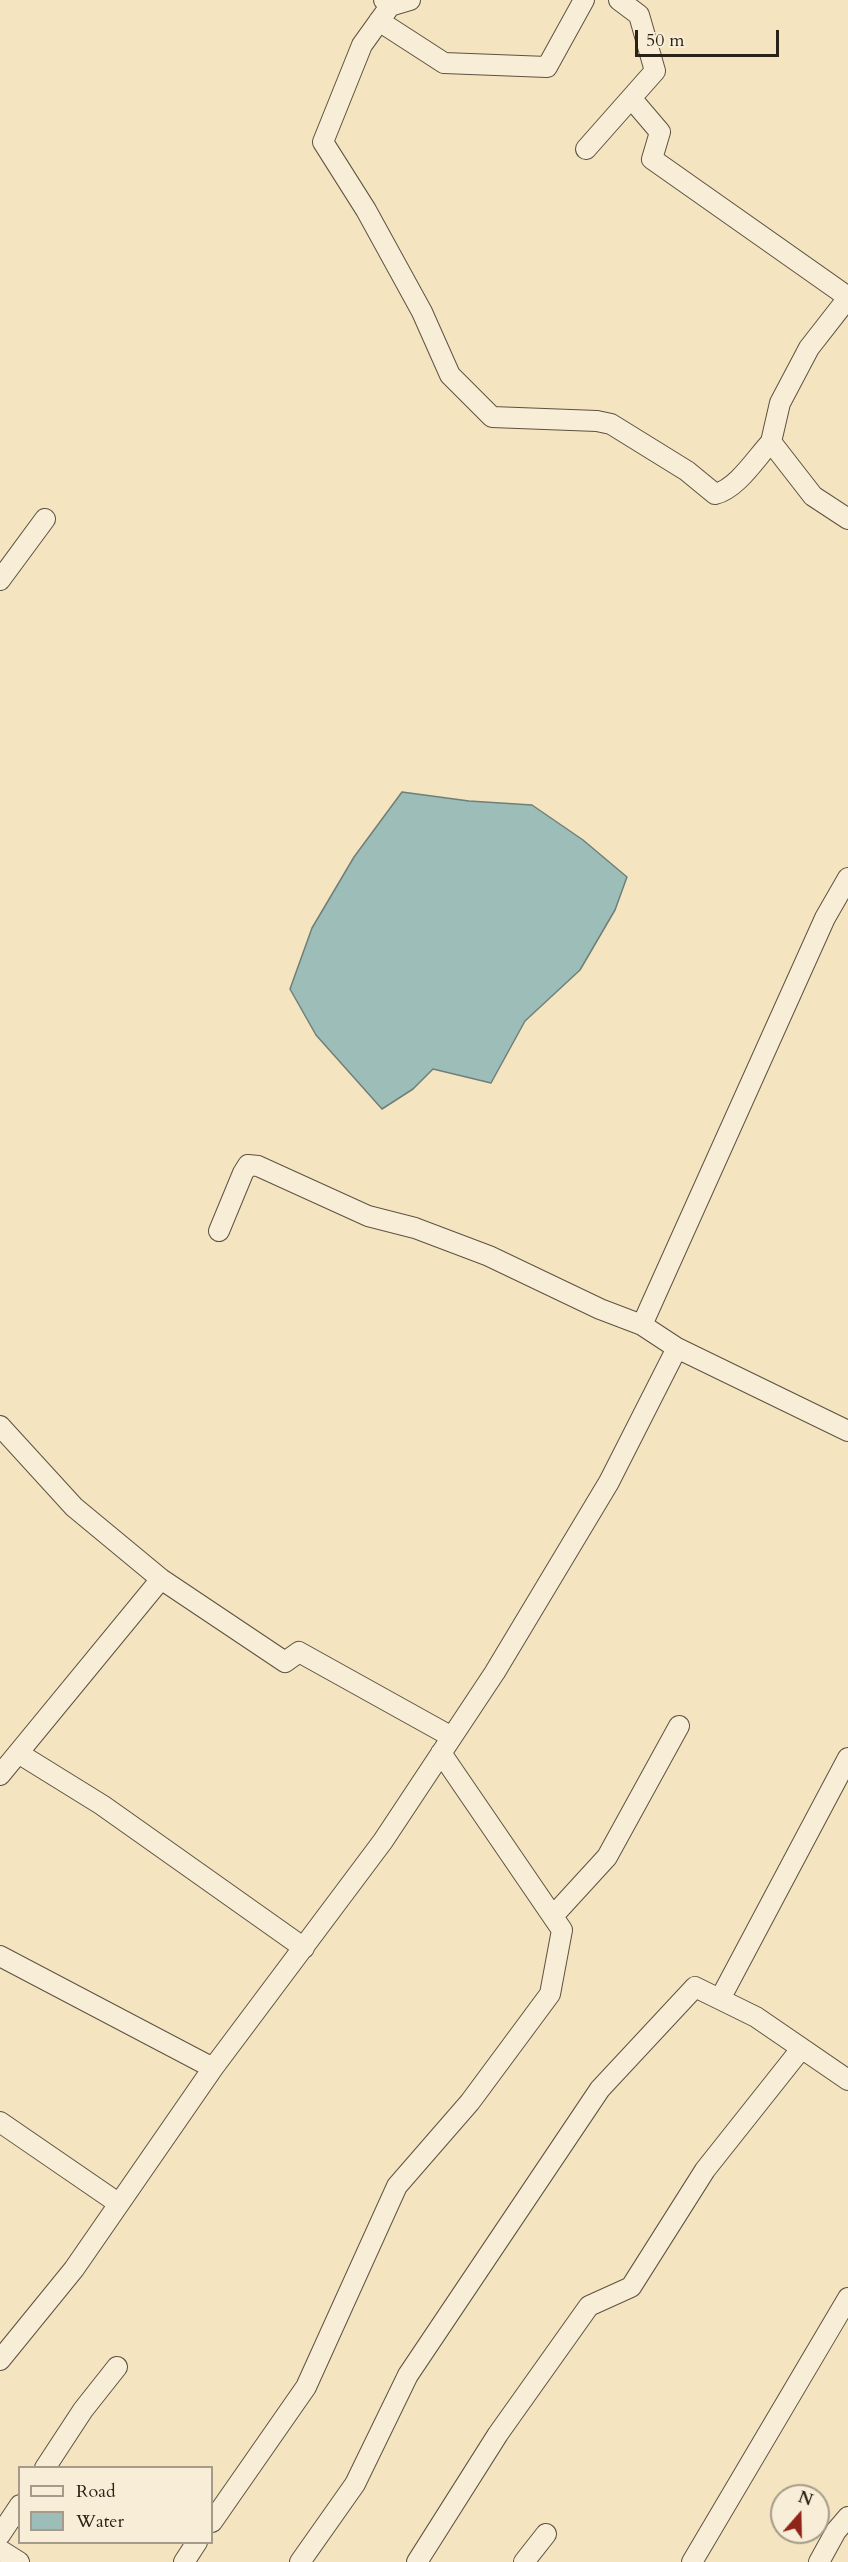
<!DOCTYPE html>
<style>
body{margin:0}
#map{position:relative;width:848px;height:2562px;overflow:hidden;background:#f5e4c0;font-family:Cardo,serif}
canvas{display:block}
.legend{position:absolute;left:18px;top:2466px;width:195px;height:78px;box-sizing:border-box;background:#f8edd6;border:2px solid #a69b8a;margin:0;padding:8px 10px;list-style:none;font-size:18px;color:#2a2117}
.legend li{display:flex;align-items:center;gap:12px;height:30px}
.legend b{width:30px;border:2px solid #a69b8a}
.north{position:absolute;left:770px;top:2484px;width:60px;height:60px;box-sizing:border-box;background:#f8edd6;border:2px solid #a69b8a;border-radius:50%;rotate:20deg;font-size:16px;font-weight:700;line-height:24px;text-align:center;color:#2a2117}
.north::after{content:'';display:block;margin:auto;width:21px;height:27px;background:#8f2418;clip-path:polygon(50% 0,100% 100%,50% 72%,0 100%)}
.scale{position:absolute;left:635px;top:30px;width:144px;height:27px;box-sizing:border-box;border:3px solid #2a2117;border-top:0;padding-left:8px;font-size:18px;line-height:21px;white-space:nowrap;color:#2a2117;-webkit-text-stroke:4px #f8edd6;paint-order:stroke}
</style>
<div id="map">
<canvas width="848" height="2562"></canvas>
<ul class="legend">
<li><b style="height:8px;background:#f8edd6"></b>Road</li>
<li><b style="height:16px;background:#9dbeb8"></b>Water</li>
</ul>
<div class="north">N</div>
<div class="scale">50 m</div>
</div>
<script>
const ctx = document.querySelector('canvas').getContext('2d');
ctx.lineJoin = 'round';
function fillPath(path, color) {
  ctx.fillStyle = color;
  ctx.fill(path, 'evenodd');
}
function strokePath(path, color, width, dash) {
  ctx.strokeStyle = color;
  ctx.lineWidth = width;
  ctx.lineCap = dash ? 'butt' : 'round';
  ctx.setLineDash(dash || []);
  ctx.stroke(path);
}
const water = new Path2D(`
 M402,792L469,801L532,805L583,840L627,877L615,910L580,970L525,1021L491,1083L433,1069L413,1089L382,1109L316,1035L290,989L312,928L354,857Z`);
const minor = new Path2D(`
 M384,0L390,6L362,45L323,142L366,210L422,312L450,375L492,417L597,421L611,424L687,471L715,494C737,489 756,458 771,442L813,496L848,519
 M390,6L410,0
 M379,21L444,63L547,67L584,0
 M631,98L660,132L652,159L848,297
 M586,149L655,71L639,15L619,0
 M771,442L780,403L809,348L848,298
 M0,580L45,519
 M219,1231L243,1173L248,1165L258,1166L368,1216L415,1228L489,1256L600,1309L642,1325
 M677,1348L848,1431
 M0,1426L74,1507L161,1579L285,1662L299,1652L452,1737
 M18,1753L102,1805L304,1948
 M0,1775L161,1579
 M553,1916L607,1857L679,1726
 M0,1956L213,2068
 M720,1999L848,1758
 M0,2122L118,2203
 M0,2360L74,2269L213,2068L383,1841L495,1672L609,1482L677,1348L642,1325L825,918L848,878
 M45,2468L83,2410L117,2367
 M212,2522L306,2387L397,2186L470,2102L550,1994L562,1930L441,1753
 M0,2535L20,2505
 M0,2550L19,2562
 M184,2562L197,2542
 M300,2562L355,2484L408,2375L600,2089L695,1987L756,2017L848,2080
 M417,2562L498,2434L589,2306L631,2287L705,2170L801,2049
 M524,2562L546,2534
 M692,2562L848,2298
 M819,2562L836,2531L848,2517`);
fillPath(water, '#9dbeb8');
strokePath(water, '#6f7f78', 1.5);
strokePath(minor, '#5d5241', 22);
strokePath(minor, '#f8edd6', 20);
</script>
